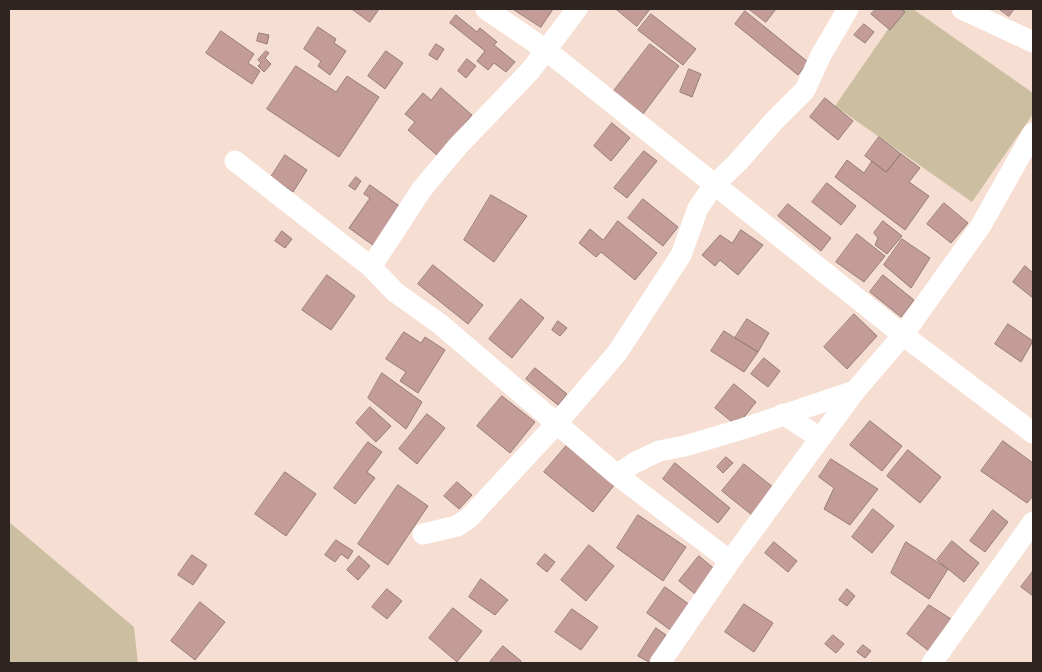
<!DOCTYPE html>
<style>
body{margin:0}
#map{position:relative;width:1042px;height:672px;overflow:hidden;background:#f7ded2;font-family:"Asap Condensed",sans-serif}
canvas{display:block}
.frame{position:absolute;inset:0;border:10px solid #2e2420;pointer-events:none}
</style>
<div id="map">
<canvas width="1042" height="672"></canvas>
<div class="frame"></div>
</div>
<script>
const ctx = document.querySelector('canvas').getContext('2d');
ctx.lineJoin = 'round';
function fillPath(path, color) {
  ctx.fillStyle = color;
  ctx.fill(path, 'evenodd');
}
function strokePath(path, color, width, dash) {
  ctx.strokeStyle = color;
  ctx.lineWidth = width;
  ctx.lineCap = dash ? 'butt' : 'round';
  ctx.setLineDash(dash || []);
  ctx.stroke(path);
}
const green = new Path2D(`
 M902,9H913L1033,93V114L972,202L835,106Z
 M9,522L134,627L138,663H9Z`);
const building = new Path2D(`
 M352,9H379L370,22Z
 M513,9H553L541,27Z
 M616,9H650L637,26Z
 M749,9H776L766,22Z
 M876,9H901L905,12L890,30L871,14Z
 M999,9H1014L1009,16Z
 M745,11L808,62L798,75L735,24Z
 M651,14L696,49L683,65L638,30Z
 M456,15L477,32L480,28L497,42L494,45L515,62L506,72L494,63L488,70L477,61L485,51L450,23Z
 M864,24L874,32L865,43L854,35Z
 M318,27L336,39L334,43L346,51L330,75L318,66L321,61L304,49Z
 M221,31L254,54L248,63L260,71L252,84L206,53Z
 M259,33L269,35L267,44L257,41Z
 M436,44L444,49L437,60L429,55Z
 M650,44L679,66L643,114L613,92Z
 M266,51L269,53L265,58L271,64L264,72L258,66L261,63L258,60Z
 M386,51L403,63L385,89L368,76Z
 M467,59L476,66L466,78L458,71Z
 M296,66L336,92L347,76L379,97L339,157L267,109Z
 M689,69L701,74L692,97L680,92Z
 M441,88L472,115L438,156L408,130L415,122L405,114L423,93L431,100Z
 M825,98L853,121L838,140L810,117Z
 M612,123L630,138L611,161L594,146Z
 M879,137L901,154L886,172L865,156Z
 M644,151L657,161L627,198L614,188Z
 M901,154L920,168L909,182L929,196L905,230L835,177L847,160L864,173L872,161L886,172Z
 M285,155L307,170L293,192L271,177Z
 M356,177L361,181L355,190L349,186Z
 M827,183L856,206L841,225L812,202Z
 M370,185L405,210L377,248L349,228L370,198L364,194Z
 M491,195L527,216L494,262L464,240Z
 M643,199L678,227L663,246L628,218Z
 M944,203L968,223L951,243L927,224Z
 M788,204L831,238L821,251L778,216Z
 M618,221L657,253L635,280L601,252L596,257L579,243L590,229L603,240Z
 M883,221L902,236L887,254L875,245L878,238L874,233Z
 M741,230L763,245L738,275L720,260L715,266L702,255L720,235L732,243Z
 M282,231L292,239L285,248L275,241Z
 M857,234L885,256L864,282L836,262Z
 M902,239L930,258L911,288L884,265Z
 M433,265L483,305L468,324L418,284Z
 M1025,266L1033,273V298L1013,282Z
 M327,275L355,296L331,330L302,310Z
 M883,275L914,300L901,317L870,292Z
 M521,299L544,318L512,358L489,339Z
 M854,314L877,336L847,369L824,347Z
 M747,319L769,333L758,352L735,338Z
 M558,321L567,328L560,336L552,330Z
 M1008,324L1033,341L1021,362L995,344Z
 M724,331L758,352L744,372L711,351Z
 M404,332L421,343L425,337L445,350L418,393L400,381L406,372L386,359Z
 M764,358L780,371L768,387L751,374Z
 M535,368L567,394L558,405L526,379Z
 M382,373L422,402L406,429L368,398Z
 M734,384L756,402L737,426L715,408Z
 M502,396L535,422L510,453L477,426Z
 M370,407L391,426L376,442L356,423Z
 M427,414L445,428L417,464L399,449Z
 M870,421L902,446L882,471L850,445Z
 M1003,441L1033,463V496L1027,503L981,471Z
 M368,442L382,452L367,472L375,478L355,504L334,488Z
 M567,445L615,484L593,512L544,472Z
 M908,450L941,477L920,503L887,476Z
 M726,457L733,463L723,473L717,467Z
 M831,459L878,489L850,525L824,509L834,488L819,477Z
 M675,463L730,508L718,523L663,479Z
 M744,464L774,488L752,515L722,491Z
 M285,472L316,494L286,536L255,514Z
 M457,482L472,495L459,509L444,496Z
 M398,485L428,506L388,565L358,544Z
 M873,509L894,526L872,553L852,537Z
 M993,510L1008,522L985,552L970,541Z
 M638,515L686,547L663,581L617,548Z
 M336,540L353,551L348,559L341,554L335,562L325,555Z
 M952,541L979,563L964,582L937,560Z
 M774,542L797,561L788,572L765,553Z
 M906,542L948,569L929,599L891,573Z
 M589,545L614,566L586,601L561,580Z
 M545,554L555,562L547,572L537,564Z
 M192,555L207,565L193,585L178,575Z
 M359,556L370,566L358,580L347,570Z
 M699,556L718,572L699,597L679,581Z
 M1033,571V596L1021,587Z
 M481,579L508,600L495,615L469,597Z
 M665,587L690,605L672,631L647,613Z
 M387,589L402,601L387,619L372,607Z
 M847,589L855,596L847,606L839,600Z
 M200,602L225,622L195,660L171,641Z
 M744,604L773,623L754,652L725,632Z
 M929,605L951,619L929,651L907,634Z
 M453,608L482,631L457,662L429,638Z
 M572,609L598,627L581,650L555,632Z
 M656,628L666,635L649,662L638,656Z
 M833,635L844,644L836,653L825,644Z
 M863,645L871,651L865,658L857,652Z
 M503,646L521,661L520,663H489Z`);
const minor = new Path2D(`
 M486,9L546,50L903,335L1033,433
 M962,9L1033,42
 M235,161L371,267L395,292L440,324L617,475L730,561L855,391L903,335L980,227L1033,133
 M371,267L422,189L458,146L530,71L577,9
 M783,414L820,438
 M617,475L634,463L659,451L685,446L742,429L855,391
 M423,534L457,526L470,517L558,422L617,353L681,255L698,208L714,185L738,162L774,121L805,90L821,55L848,9
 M660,663L730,561
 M932,663L1033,522`);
fillPath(green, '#cbbea1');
fillPath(building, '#c39c97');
strokePath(building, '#957c78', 1);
strokePath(minor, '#fff', 21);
</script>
